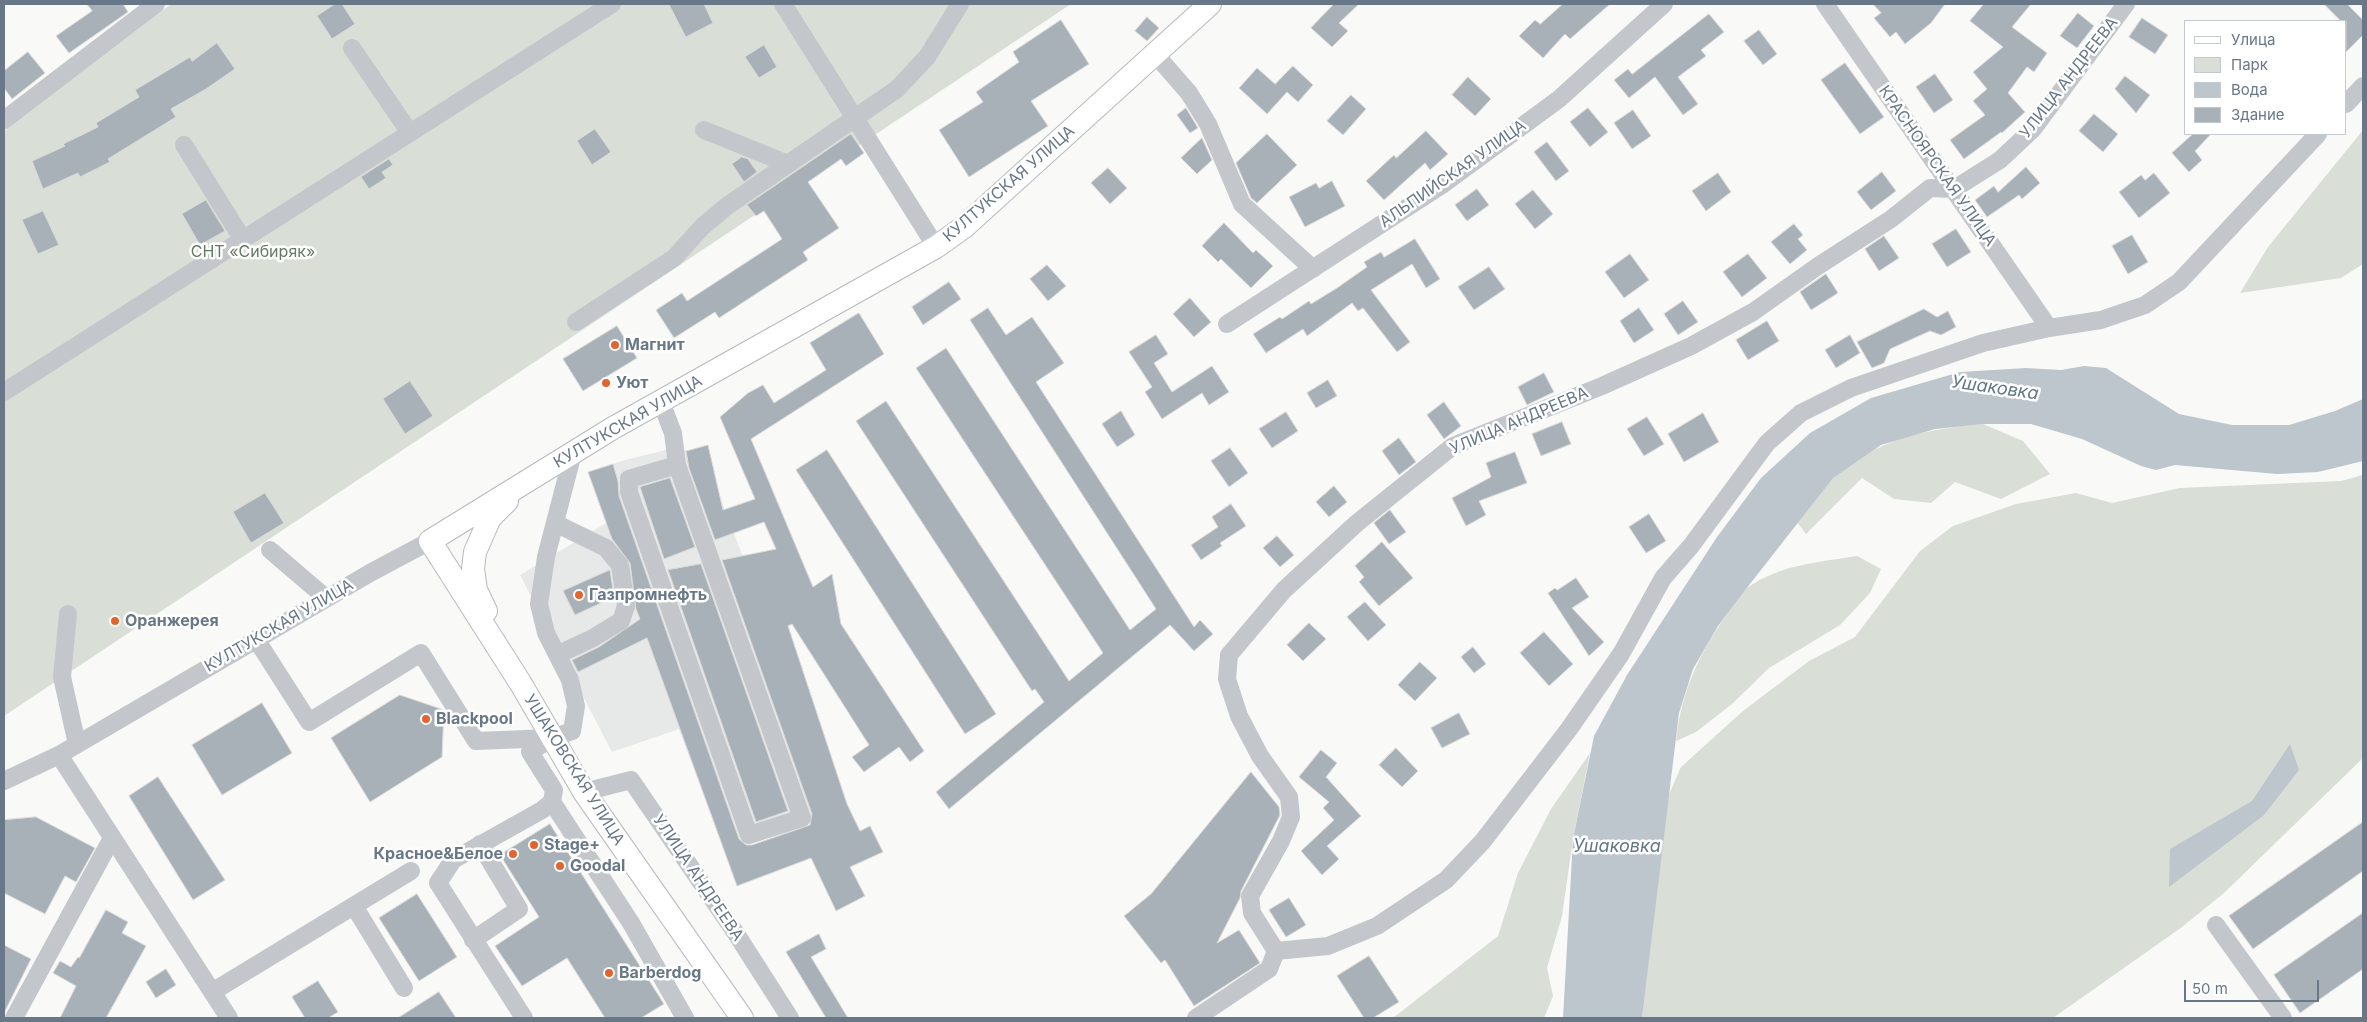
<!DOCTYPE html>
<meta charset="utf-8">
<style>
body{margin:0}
#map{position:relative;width:2367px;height:1022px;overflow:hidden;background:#f9f9f7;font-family:Inter,sans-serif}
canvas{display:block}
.frame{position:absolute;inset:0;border:5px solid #697888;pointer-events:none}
.legend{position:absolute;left:2184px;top:20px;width:162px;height:115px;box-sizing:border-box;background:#fff;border:1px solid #c3c9cf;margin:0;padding:6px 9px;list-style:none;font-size:15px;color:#697888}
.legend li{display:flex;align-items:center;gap:10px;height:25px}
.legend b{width:25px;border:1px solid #c3c9cf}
.scale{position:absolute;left:2184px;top:980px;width:135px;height:22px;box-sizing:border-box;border:2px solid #697888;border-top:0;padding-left:6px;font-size:15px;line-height:18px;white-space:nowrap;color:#697888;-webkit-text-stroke:4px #fff;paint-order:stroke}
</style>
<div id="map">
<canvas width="2367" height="1022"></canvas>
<div class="frame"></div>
<ul class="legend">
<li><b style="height:6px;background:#fff"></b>Улица</li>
<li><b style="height:14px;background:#d9ded6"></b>Парк</li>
<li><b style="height:14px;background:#bdc6cc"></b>Вода</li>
<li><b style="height:14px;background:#a9b1b8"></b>Здание</li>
</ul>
<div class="scale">50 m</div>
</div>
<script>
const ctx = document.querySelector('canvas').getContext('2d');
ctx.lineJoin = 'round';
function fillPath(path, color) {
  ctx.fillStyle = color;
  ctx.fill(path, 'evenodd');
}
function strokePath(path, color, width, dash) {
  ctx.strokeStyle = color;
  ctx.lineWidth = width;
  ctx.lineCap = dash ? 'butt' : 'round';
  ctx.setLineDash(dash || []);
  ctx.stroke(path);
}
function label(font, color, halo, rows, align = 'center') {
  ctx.font = font + ' Inter,sans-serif';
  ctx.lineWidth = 5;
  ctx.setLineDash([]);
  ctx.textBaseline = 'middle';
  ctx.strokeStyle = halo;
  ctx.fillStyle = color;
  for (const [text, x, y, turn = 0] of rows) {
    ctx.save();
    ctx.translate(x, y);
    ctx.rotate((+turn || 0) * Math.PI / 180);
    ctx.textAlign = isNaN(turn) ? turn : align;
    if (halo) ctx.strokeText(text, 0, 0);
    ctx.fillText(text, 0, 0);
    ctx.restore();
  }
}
const built = new Path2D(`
 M681,443L685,451L705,446L711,457L720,497L743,557L764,552L847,804L860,831L870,826L883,852L850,867L828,818L725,852L679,729L612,752L520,575L606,523L588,472L625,460L662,451Z`);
const green = new Path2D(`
 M171,4H1071L4,716V131Z
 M2363,130V264L2341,278L2240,293L2268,247Z
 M1983,424L2023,441L2050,474L2001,499L1955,482L1931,503L1894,499L1862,478L1806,534L1797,522C1809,507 1820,489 1834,477C1879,438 1926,429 1983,424Z
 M2363,475V758L2224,893L2182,927L2053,1018H1642L1667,799L1681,767L1743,711L1809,661L1855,637L1920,551L1953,526L2016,504L2076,493L2112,503L2180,488L2341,481Z
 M1857,556L1881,569L1870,593L1840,625L1769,668L1732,704L1696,732L1676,741C1681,691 1701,649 1731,609C1736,603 1741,593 1747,588C1779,565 1819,562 1857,556Z
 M1590,753L1573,839L1562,916L1547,968L1553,996L1544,1018H1393L1498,936L1518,873L1551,809Z`);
const water = new Path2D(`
 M2084,366L2106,368L2179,414L2232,425H2289L2335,411L2363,399V461L2318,472L2277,474L2175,465L2156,470L2141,466L2082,439L2031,424H1983L1935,429L1881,445L1833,478L1746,589L1718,626L1693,669L1679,713L1642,1018H1563L1573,839L1594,736L1627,675L1717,537L1761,478L1810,433L1871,398L1960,372L2026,368L2061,370Z
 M2290,744L2299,770L2264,815L2169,887L2170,849L2252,801Z`);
const building = new Path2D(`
 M87,4H123L128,12L69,53L56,36L92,11Z
 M335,4H342L355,24L332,39L317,16Z
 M669,4H704L713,23L686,37Z
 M1334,4H1359L1339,23L1348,31L1332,47L1311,28Z
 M1563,4H1610L1570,39L1565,34L1543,58L1519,36L1535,20L1540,24Z
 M1873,4H1945L1931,23L1905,44L1896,32L1890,37L1874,18L1881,13Z
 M1984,4H2031L2012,27L2047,53L2034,72L2027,67L2008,93L2025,112L2002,133L2001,132L1964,159L1950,140L1985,115L1973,101L1987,89L1973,72L2003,47L1970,21Z
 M2324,4H2347L2363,20V35L2346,52V21H2341Z
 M2078,13L2094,26L2077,48L2060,36Z
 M1709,14L1724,32L1701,50L1706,56L1678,77L1698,104L1683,115L1655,77L1629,98L1614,80L1628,69L1632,74Z
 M1147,17L1159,28L1147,41L1135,31Z
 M2142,18L2168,35L2155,54L2129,37Z
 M1061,20L1089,64L1031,101L1048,126L969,177L939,130L983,102L976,92L1019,62L1013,52Z
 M1759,30L1777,54L1763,65L1744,41Z
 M217,43L235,69L206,89L171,109L176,117L108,159L110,162L80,177L78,173L43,189L32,161L65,146L63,144L98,127L96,123L139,97L135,90L190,57L192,61Z
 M764,45L777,67L759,78L745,57Z
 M28,52L45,73L12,99L4,88V71Z
 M1845,63L1884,117L1860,134L1821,80Z
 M1293,66L1313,85L1298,102L1287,92L1267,114L1239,88L1257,68L1275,84Z
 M1935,74L1953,100L1934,113L1916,87Z
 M2125,76L2150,95L2136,113L2115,89Z
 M1468,77L1491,99L1475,116L1452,95Z
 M1351,95L1366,109L1343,135L1327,121Z
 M1186,108L1198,128L1190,133L1177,115Z
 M1588,108L1608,132L1590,147L1570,122Z
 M1633,110L1651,136L1632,149L1614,123Z
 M2094,114L2118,134L2103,152L2079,131Z
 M595,129L611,152L592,165L577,141Z
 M1426,131L1448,154L1430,170L1425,163L1384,200L1366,181L1394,155L1396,158Z
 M851,134L864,153L846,166L841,159L808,182L839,228L803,252L808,260L719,318L715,312L674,338L656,310L682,293L687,301L782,239L764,211L756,216L747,205Z
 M1267,134L1297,165L1257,203L1251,198L1236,163Z
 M2193,134H2211L2195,151L2202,160L2189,172L2172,153Z
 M1202,138L1212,160L1197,174L1181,158Z
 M1547,142L1569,171L1556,181L1534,152Z
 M742,157L748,159L757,172L744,182L732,164Z
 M389,159L393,165L382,172L386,178L369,189L361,177Z
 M2026,167L2040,183L2022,199L2019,195L1987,217L1975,200L1994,186L1998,192Z
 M1108,168L1127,188L1110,204L1091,183Z
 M1882,172L1896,191L1871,210L1857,192Z
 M1718,173L1731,192L1706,211L1692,191Z
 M2154,173L2170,193L2139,218L2119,192L2141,175L2145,180Z
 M1332,181L1345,206L1305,227L1289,197L1316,183L1319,188Z
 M1477,189L1489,205L1467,221L1455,205Z
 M1533,190L1553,214L1535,229L1515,204Z
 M206,200L225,231L200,245L182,214Z
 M43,211L59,245L38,254L22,220Z
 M1224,223L1253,253L1256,250L1273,266L1251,288L1221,259L1218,262L1202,246Z
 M1794,224L1803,235L1798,239L1807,250L1790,264L1771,242Z
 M1956,229L1971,252L1947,267L1932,244Z
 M2132,235L2148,262L2128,274L2112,246Z
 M1884,236L1899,258L1879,271L1865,249Z
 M1415,239L1440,279L1426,288L1412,264L1371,290L1410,342L1397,352L1363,308L1358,311L1352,303L1307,336L1303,329L1266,353L1253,334L1280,317L1282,319L1309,301L1311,304L1337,288L1367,267L1364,262L1381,252L1384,257Z
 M1630,254L1649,280L1624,298L1605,272Z
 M1748,254L1767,278L1742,297L1723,272Z
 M1047,265L1066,286L1048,301L1030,279Z
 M1489,267L1505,289L1474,310L1458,287Z
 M1826,274L1838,293L1811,310L1800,292Z
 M949,282L961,299L923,325L912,307Z
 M1190,298L1211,322L1194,337L1173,314Z
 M1683,301L1698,322L1678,335L1664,314Z
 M988,308L1006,335L1032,317L1064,363L1036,382L1194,627L1200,620L1213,634L1194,651L1170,625L949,809L936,792L1044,702L1035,689L1032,691L856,421L886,401L1069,681L1103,653L916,368L946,348L1130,630L1156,609L970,320Z
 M1639,308L1654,330L1634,343L1620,321Z
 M1924,309L1937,317L1948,311L1956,327L1941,335L1930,331L1890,349L1884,363L1872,368L1857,342Z
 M859,313L884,354L751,439L813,587L832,574L841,624L924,751L910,762L899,747L864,772L852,757L869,745L792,624L788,626L847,804L860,831L870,826L883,852L850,867L865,896L836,911L811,858L737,886L647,638L578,672L572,660L599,647L640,619L636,609L630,563L612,539L588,472L613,464L618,481L619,496L739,839L746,845H752L810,825L812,814L722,560L776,549L764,522L715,540L689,468L686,451L708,445L723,510L755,499L720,417L748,393L763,385L774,403L826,370L810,343Z
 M1767,321L1779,341L1748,360L1736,340Z
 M617,326L637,358L583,391L563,359Z
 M1156,335L1168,354L1154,363L1172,392L1212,366L1229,392L1209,405L1202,393L1162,419L1145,392L1152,387L1129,352Z
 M1850,335L1860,353L1836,368L1825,350Z
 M1544,373L1554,392L1527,405L1518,387Z
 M1328,380L1337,396L1316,408L1307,393Z
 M410,381L433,416L405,434L383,399Z
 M1444,402L1461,426L1444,439L1427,415Z
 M1121,411L1135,435L1117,447L1102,424Z
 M1286,412L1298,431L1272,448L1259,429Z
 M1703,413L1719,442L1684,462L1668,434Z
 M1647,417L1664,444L1644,456L1627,429Z
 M1562,422L1571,444L1541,456L1532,434Z
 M1399,438L1416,462L1399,475L1382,451Z
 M1230,448L1248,473L1229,487L1211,461Z
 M827,450L996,714L965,734L796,470Z
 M1515,452L1527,483L1479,501L1486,515L1466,526L1452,498L1491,477L1486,463Z
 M670,478L695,547L664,559L640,487Z
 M1334,486L1347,502L1329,517L1316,502Z
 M265,493L284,523L251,543L233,512Z
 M1231,504L1246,526L1220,543L1222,546L1201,560L1191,545L1218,527L1212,517Z
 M1390,510L1406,532L1389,544L1374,523Z
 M1649,514L1666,541L1646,553L1629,527Z
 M1277,536L1294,555L1280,567L1263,548Z
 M1382,542L1413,578L1379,606L1359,582L1364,577L1355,566Z
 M701,564L788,811L756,822L668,570Z
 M610,570L614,597L575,615L563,591Z
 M1576,578L1589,597L1572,608L1604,642L1589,656L1548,593L1555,588L1557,590Z
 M1365,602L1386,625L1368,641L1347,617Z
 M1309,623L1326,639L1303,661L1287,645Z
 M1544,632L1573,664L1549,686L1520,653Z
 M1473,647L1486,664L1474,673L1461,657Z
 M1420,662L1437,678L1415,701L1398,685Z
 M400,695L444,710L442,757L370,802L331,738Z
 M262,703L292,753L222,795L192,745Z
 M1459,713L1470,734L1442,748L1431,728Z
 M1396,748L1418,771L1402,787L1379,765Z
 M1321,750L1337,763L1326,777L1361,816L1327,846L1339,859L1322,875L1301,851L1334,820L1323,808L1329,802L1299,777Z
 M1251,772L1279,807L1280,815L1241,891L1240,898L1217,943L1239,930L1260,963L1194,1006L1165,960L1161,963L1124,916L1151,894Z
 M158,777L225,880L193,900L129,796Z
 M36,817L95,848L76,882L65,876L45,914L4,893V820Z
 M2363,822V871L2253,949L2229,916Z
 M550,824L664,1004L641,1018H605L567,958L522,986L495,946L539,917L500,855Z
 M417,894L457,957L419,981L379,918Z
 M1289,898L1306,925L1286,937L1269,910Z
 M106,910L128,922L122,933L146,946L106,1018H60L76,986L53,973L60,961L71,967L78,957L79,958Z
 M2363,913V969L2300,1013L2274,975Z
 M819,934L826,949L811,957L848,1018H826L786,952Z
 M4,945L31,959L4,1013Z
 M1369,956L1399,1002L1373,1018H1364L1337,976Z
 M166,969L176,985L156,998L146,982Z
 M318,981L338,1012L328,1018H305L292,997Z
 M439,992L456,1018H398Z`);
const minor = new Path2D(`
 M783,4L936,247
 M1825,4L2049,328
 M352,48L410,133
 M1155,54L1189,93L1208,124L1242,204L1313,269
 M2346,104L2363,86
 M4,120L156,4
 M704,130L788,164
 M184,145L243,240
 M576,322L674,258L702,227L727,206L897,89L927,57L960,4
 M1227,324L1442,185L1559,99L1664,4
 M4,392L612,4
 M661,402L673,433L677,465
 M677,465L802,818L749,835L629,492V479Z
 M555,523L606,548L620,565L626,606L621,621L593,638L557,655
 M270,550L326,598
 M68,614L62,677L77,744
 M256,639L309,722L421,653L476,741L551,738
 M59,755L229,1018
 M4,781L59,755L370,573L430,541
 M584,792L631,780L735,932L790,1018
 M552,802L631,923L685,1018
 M354,906L404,988
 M2216,925L2283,1018
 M473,940L519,909L480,844
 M1276,951L1328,946L1377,926L1446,880L1483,841L1569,729L1621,654L1663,578L1691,546L1767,443L1801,413L1851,388L1983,343L2049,328L2101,320L2145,305L2179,282L2318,134
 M212,992L411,871
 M14,1018L112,838
 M524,1018L438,883L453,860L542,810L552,802L554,790L530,752L552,738L572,731L576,706L570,680L546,633L539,604L546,557L573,453
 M1196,1018L1269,969L1276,951L1252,913L1250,896L1281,841L1291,817L1289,797L1260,756L1239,716L1227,679L1229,655L1284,590L1357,523L1453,446L1602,386L1691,346L1753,312L1818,266L1891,219L1930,188L1954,189L2000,160L2033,129L2126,4`);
const major = new Path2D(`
 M486,611L476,590L473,569L475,552L490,518L507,501
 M742,1018L584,792L521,684L430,541L613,428L936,247L964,227L1210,4`);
const markers = [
 [615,345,5,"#e1652f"],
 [606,383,5,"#e1652f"],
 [579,595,5,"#e1652f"],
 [115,621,5,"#e1652f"],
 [426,719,5,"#e1652f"],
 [534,845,5,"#e1652f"],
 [513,854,5,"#e1652f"],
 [560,866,5,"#e1652f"],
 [609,973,5,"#e1652f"]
];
const streetNames = [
 ["УЛИЦА АНДРЕЕВА",2069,78,-52],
 ["КРАСНОЯРСКАЯ УЛИЦА",1937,166,55],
 ["АЛЬПИЙСКАЯ УЛИЦА",1453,174,-35],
 ["КУЛТУКСКАЯ УЛИЦА",1009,184,-41],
 ["УЛИЦА АНДРЕЕВА",1519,421,-23],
 ["КУЛТУКСКАЯ УЛИЦА",628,422,-30],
 ["КУЛТУКСКАЯ УЛИЦА",279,626,-30],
 ["УШАКОВСКАЯ УЛИЦА",574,770,58],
 ["УЛИЦА АНДРЕЕВА",698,878,56]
];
const parkNames = [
 ["СНТ «Сибиряк»",253,252]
];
const poiNames = [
 ["Магнит",625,345],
 ["Уют",616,383],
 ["Газпромнефть",589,595],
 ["Оранжерея",125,621],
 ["Blackpool",436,719],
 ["Stage+",544,845],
 ["Красное&Белое",503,854,"right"],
 ["Goodal",570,866],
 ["Barberdog",619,973]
];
const waterNames = [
 ["Ушаковка",1995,388,8],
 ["Ушаковка",1617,847]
];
fillPath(built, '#e7e8e8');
fillPath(green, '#d9ded6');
fillPath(water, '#bdc6cc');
fillPath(building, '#a9b1b8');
strokePath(building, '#dbdbd9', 1);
strokePath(major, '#b6babf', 24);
strokePath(minor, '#c3c6cb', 18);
strokePath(major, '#fff', 22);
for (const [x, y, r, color] of markers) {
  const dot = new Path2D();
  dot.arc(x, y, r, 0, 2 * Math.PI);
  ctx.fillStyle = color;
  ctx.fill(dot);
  strokePath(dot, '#fff', 2);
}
label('16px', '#697888', '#fff', streetNames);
label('16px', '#667a64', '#fff', parkNames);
label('bold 16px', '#697888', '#fff', poiNames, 'left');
label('italic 18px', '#647883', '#fff', waterNames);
</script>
